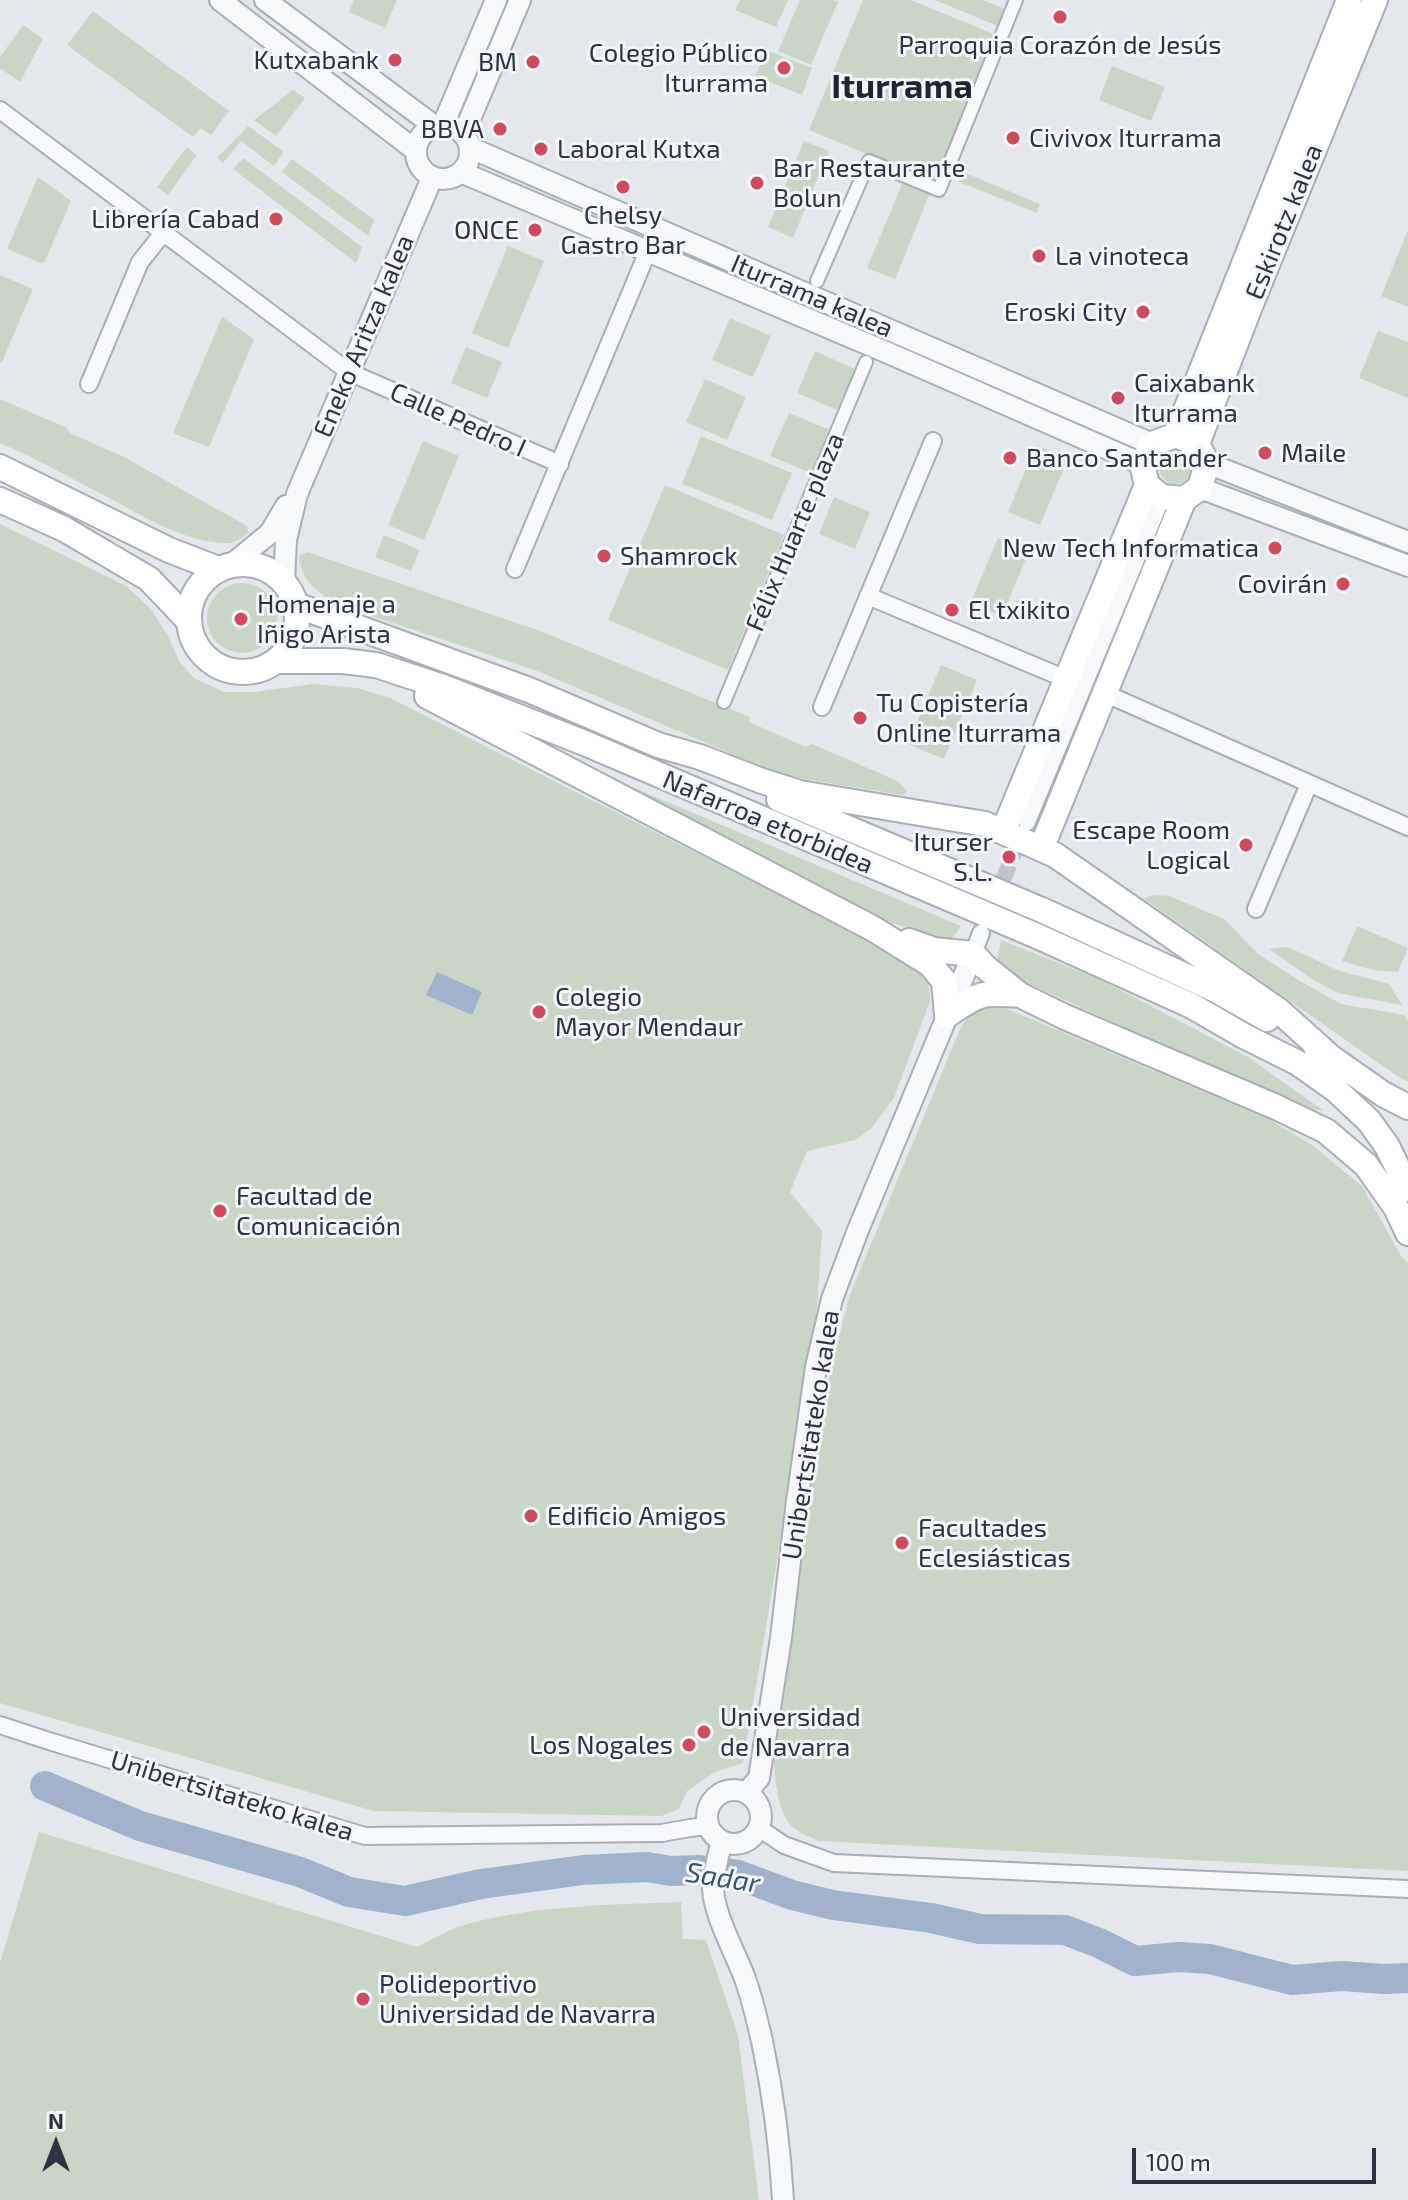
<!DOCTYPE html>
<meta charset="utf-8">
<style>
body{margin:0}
#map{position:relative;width:1408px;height:2200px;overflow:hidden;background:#e4e7ec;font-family:"Exo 2",sans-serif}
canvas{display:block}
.north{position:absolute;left:16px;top:2104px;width:80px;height:80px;-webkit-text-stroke:6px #f4f6f9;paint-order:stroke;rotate:0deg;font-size:22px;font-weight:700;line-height:32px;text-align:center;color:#2b3445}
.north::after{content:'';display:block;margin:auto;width:28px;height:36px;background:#2b3445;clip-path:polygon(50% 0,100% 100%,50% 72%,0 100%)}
.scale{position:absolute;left:1132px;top:2148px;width:244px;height:36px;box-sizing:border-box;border:4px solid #2b3445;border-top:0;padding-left:10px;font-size:24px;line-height:28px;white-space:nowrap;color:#2b3445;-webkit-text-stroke:6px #f4f6f9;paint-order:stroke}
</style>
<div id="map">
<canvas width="1408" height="2200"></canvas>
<div class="north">N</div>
<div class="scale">100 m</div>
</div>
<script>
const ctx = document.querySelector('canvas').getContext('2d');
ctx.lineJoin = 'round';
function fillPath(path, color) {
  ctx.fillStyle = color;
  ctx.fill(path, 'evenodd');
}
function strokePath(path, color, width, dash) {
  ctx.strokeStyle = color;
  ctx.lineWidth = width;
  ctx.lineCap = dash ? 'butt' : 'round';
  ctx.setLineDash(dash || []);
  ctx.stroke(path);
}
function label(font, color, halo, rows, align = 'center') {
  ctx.font = font + ' "Exo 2",sans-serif';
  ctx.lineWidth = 6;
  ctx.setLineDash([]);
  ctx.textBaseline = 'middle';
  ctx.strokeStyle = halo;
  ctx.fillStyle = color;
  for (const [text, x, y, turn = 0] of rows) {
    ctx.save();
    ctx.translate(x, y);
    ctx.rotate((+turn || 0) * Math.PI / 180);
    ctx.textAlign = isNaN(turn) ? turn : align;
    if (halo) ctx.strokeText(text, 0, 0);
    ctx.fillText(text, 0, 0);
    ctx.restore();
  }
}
const green = new Path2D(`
 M354,0H397L385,28L349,12Z
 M740,0H788L776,27L735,10Z
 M800,0H832L838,2L811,65L778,51Z
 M863,0H911L996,35L935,182L809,130Z
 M935,0H983L1007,10L1000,27Z
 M93,11L229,111L211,135L201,128L193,137L67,45Z
 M23,25L43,39L20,82L0,68V57Z
 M766,50L812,68L802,95L755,76Z
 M1112,66L1165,87L1151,121L1099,100Z
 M293,90L305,98L276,136L254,120Z
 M248,126L284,152L274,166L241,141L223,163L217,158Z
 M804,141L829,151L793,238L768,227Z
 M187,147L197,155L168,195L157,187Z
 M243,158L362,247L356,263L233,169Z
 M292,159L374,220L368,236L282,172Z
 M963,172L1040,204L1037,213L959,182Z
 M38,177L71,201L45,261L41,263L7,249Z
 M903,182L930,193L895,279L867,268Z
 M1408,230V307L1381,296Z
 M508,246L544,261L508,348L472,333Z
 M0,275L33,289L2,362H0Z
 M222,317L254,339L209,447L173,433Z
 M730,318L771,336L753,377L712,360Z
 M1378,331L1408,342V398L1359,378Z
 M466,347L502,362L487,398L451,383Z
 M815,351L855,369L837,410L797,393Z
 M705,379L746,397L727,440L686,422Z
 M0,399L67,428L70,433L124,457L247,526L248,533C241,539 234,544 226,543C185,542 146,518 111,499C74,480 38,459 0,443Z
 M789,413L830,430L811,473L770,456Z
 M701,436L792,473L772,520L682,484Z
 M423,441L459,456L424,540L388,525Z
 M1036,445L1068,459L1040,525L1008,512Z
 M1159 467a17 17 0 1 1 34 0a17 17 0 1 1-34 0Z
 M665,485L784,535L728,670L608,620Z
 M834,497L870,512L855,549L819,534Z
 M0,524L126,586L151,609L168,636L179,661L194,678L224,692H254L313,684L357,688L390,698L896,954L928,979L930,1001L894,1098L871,1129L855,1140L807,1151L790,1192L822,1231L815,1335L743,1763L715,1772L687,1791L679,1809L661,1816L374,1811L0,1703Z
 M384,535L420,550L411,571L375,557Z
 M998,538L1029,551L1002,616L970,604Z
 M307,552L540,631L750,717L749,722L806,747L812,744L898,781L907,791L903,795L781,775L540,672L339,605C318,592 301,582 299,556Z
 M207 618a35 35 0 1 1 70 0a35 35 0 1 1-70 0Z
 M941,665L977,680L944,759L908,744Z
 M620,782L961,926L950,941L869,916L619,786Z
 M1154,895L1169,896L1224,919L1258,954L1300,981L1341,1004L1404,1015L1408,1021V1082L1397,1076L1143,898Z
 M1357,926L1408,948L1398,972L1373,970L1342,961Z
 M1001,940L1101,980L1248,1057L1324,1111L1301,1107L1025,982L997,960Z
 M1288,947L1337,970L1389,984L1402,1005L1338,993L1315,981L1269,949Z
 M987,1008H1005L1270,1120L1312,1145L1362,1186L1401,1256L1408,1263V1871L818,1841C811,1837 801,1834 795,1829C777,1814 776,1783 774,1762L807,1516L828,1382L849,1297L960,1029L969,1015Z
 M39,1832L417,1947C433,1939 450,1929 467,1924C537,1905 610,1905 681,1902L683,1939L706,1940L738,2035L759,2200H0V1963Z`);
const water = new Path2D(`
 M437,972L482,992L472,1015L426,995Z`);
const river = new Path2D(`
 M45,1786L140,1826L300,1872L349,1892L405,1901L481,1884L583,1870L647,1867L671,1871L698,1870L738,1875L792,1895L833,1905L931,1918L980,1929L1065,1930L1099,1943L1135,1961L1179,1957L1210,1959L1292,1980L1342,1976L1384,1979L1408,1978`);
const minorTunnel = new Path2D(`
 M985,924L1023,831`);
const pedestrian = new Path2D(`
 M817,281L869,161L939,190L1016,0
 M724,702L866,362`);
const minor = new Path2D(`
 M0,110L349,372L560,464
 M89,384L140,262L164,232
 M515,569L648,251
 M868,596L1066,679
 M1104,693L1408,827
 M822,707L933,441
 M1027,822L1162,497
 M1256,909L1309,784
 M973,954L981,933
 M0,1725L52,1742L365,1836L662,1833L690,1828L708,1826
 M759,1828L784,1845L834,1863L1408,1889`);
const tertiary = new Path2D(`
 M220,0L415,150
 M265,0L433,125
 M416 152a27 27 0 1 1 54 0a27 27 0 1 1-54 0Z
 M443,125L496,0
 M464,133L520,0
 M471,148L1152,444
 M463,173L886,352L1142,464
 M1207,463L1408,542
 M1200,488L1408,566
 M231,565L270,533L286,506
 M284,583L286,540L297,494L432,178
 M707 1817a27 27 0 1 1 54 0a27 27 0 1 1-54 0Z
 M747,1792L759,1778L781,1638L797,1501L816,1367L832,1299L858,1230L973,954
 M722,1841C718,1856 713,1874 713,1889C714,1914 735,1953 744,1976C752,1997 757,2020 762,2041C773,2093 780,2147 783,2200`);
const secondary = new Path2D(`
 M1176,435L1349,0
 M1176,435L1197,444L1207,463L1200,488L1184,499L1162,497L1147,485L1142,464L1152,444Z
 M1197,444L1249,309L1375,0
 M0,467L169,550L218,569
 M0,500L64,529L149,579L188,620
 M189 618a54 54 0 1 1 108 0a54 54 0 1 1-108 0Z
 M296,605L529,690L658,745L700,757L762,781L800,793L985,824L1055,855L1278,1010L1327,1054
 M276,661H343L376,665L443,687L587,744L1037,936L1192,1006L1244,1036L1298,1063L1336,1090L1369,1121L1387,1146L1408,1189
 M427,696L872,928L930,964L944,981L947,1015C980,993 980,992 1020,995
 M779,799L1044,911L1216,990L1267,1019
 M1003,832L1147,485
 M1041,849L1184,499
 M909,941L934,950L973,954L985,967L1020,995L1065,1017L1276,1107L1326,1131L1366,1165L1397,1209
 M1316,1047L1383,1094L1408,1107
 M1391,1197L1408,1233`);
const markers = [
 [1060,17,8,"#d1495b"],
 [395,60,8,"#d1495b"],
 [533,62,8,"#d1495b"],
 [784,68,8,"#d1495b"],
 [500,129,8,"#d1495b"],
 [1013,138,8,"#d1495b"],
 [541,149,8,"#d1495b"],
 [757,183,8,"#d1495b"],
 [623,187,8,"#d1495b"],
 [276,219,8,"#d1495b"],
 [535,230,8,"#d1495b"],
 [1039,256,8,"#d1495b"],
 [1143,312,8,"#d1495b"],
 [1118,398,8,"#d1495b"],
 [1265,453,8,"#d1495b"],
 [1010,458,8,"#d1495b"],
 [1275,548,8,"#d1495b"],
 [604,556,8,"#d1495b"],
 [1343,584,8,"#d1495b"],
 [952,610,8,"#d1495b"],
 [241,619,8,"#d1495b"],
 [860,718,8,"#d1495b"],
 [1246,845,8,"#d1495b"],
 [1009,857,8,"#d1495b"],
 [539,1012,8,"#d1495b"],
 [220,1211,8,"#d1495b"],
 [531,1516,8,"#d1495b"],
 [902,1543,8,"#d1495b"],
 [704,1732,8,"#d1495b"],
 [689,1745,8,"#d1495b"],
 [363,1999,8,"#d1495b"]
];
const poiNames = [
 ["Parroquia Corazón de Jesús",1060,45,"center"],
 ["Colegio Público",768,53,"right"],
 ["Iturrama",768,83,"right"],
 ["Kutxabank",379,60,"right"],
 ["BM",517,62,"right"],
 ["BBVA",484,129,"right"],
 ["Civivox Iturrama",1029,138],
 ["Laboral Kutxa",557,149],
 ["Bar Restaurante",773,168],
 ["Bolun",773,198],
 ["Chelsy",623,215,"center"],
 ["Gastro Bar",623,245,"center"],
 ["Librería Cabad",260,219,"right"],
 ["ONCE",519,230,"right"],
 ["La vinoteca",1055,256],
 ["Eroski City",1127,312,"right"],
 ["Caixabank",1134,383],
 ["Iturrama",1134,413],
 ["Maile",1281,453],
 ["Banco Santander",1026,458],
 ["New Tech Informatica",1259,548,"right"],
 ["Shamrock",620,556],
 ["Covirán",1327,584,"right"],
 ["Homenaje a",257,604],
 ["Iñigo Arista",257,634],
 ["El txikito",968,610],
 ["Tu Copistería",876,703],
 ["Online Iturrama",876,733],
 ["Escape Room",1230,830,"right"],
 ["Logical",1230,860,"right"],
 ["Iturser",993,842,"right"],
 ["S.L.",993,872,"right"],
 ["Colegio",555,997],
 ["Mayor Mendaur",555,1027],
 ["Facultad de",236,1196],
 ["Comunicación",236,1226],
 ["Edificio Amigos",547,1516],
 ["Facultades",918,1528],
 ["Eclesiásticas",918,1558],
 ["Universidad",720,1717],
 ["de Navarra",720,1747],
 ["Los Nogales",673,1745,"right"],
 ["Polideportivo",379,1984],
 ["Universidad de Navarra",379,2014]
];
const streetNames = [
 ["Eskirotz kalea",1284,222,-68],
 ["Iturrama kalea",812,296,23],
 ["Eneko Aritza kalea",364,336,-67],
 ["Calle Pedro I",458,420,24],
 ["Félix Huarte plaza",795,532,-67],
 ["Nafarroa etorbidea",768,822,23],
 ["Unibertsitateko kalea",811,1435,-81],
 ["Unibertsitateko kalea",232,1796,17]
];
const waterNames = [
 ["Sadar",723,1878,9]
];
const districtNames = [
 ["Iturrama",902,87]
];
fillPath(green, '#c9d6c5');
fillPath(water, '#9fb4cc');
strokePath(river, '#9fb4cc', 30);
strokePath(minorTunnel, '#bfc3cb', 16, [16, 8]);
strokePath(pedestrian, '#a9aeb7', 16);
strokePath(minor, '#a9aeb7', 20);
strokePath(tertiary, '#a9aeb7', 24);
strokePath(secondary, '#a9aeb7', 28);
strokePath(pedestrian, '#f7f8fa', 12);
strokePath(minor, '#f7f8fa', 16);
strokePath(tertiary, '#f7f8fa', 20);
strokePath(secondary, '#fff', 24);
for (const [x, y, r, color] of markers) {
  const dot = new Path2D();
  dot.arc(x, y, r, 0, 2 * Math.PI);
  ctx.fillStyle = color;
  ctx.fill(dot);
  strokePath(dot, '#f4f6f9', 3);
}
label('26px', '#2b3445', '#f4f6f9', poiNames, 'left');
label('26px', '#2b3445', '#f4f6f9', streetNames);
label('italic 28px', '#34527a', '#f4f6f9', waterNames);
label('bold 34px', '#1d2536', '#f4f6f9', districtNames);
</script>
